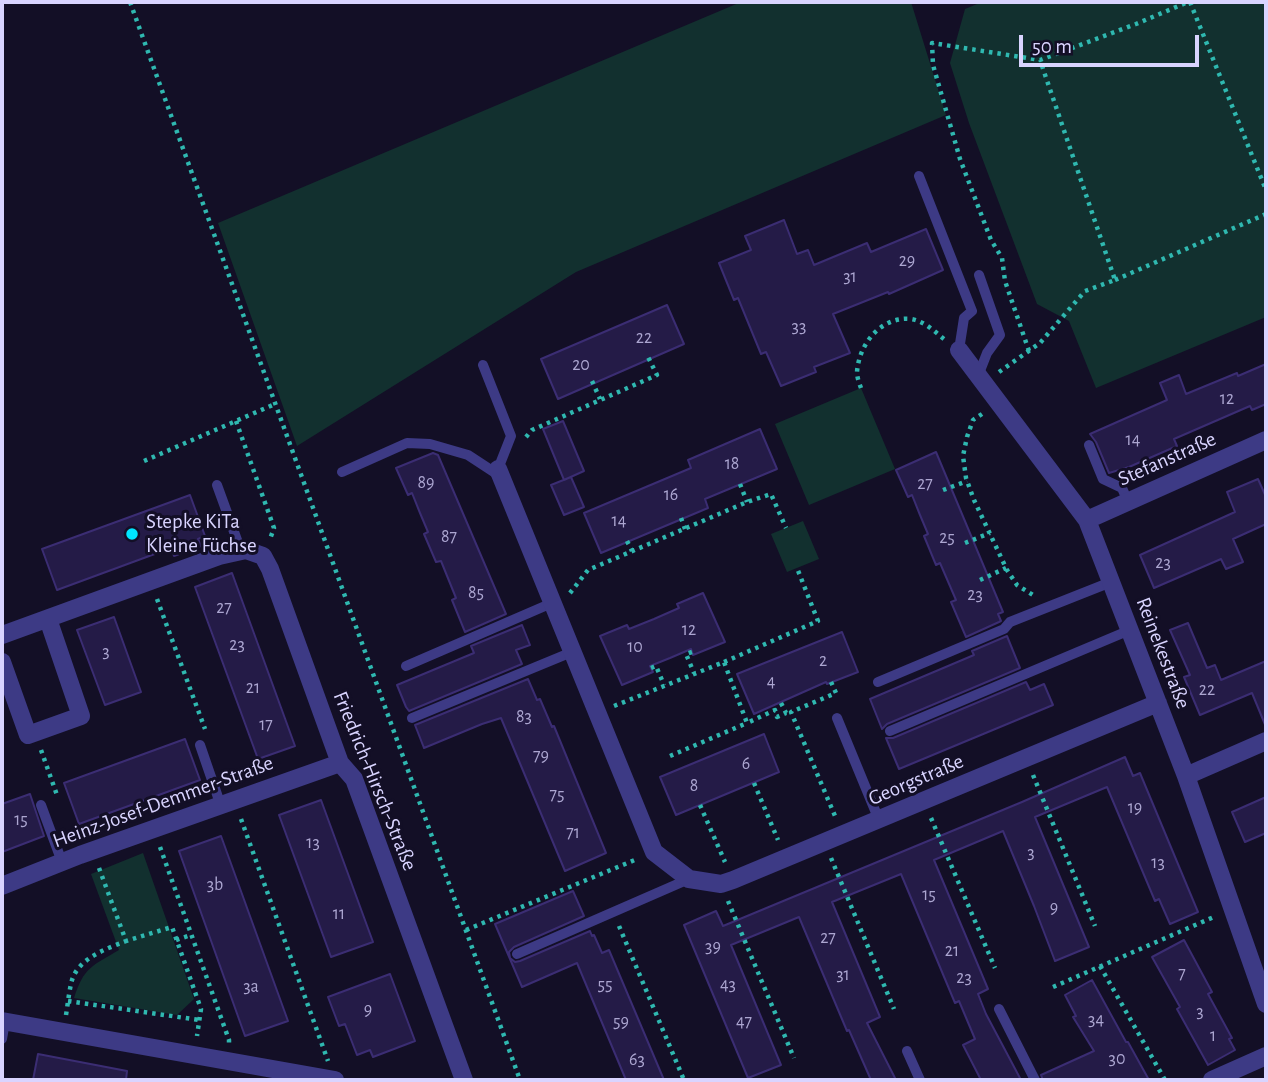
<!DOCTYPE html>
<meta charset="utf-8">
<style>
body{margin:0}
#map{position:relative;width:1268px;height:1082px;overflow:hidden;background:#130f26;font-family:"Alegreya Sans",sans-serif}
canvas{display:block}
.frame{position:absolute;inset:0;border:4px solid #d9d4ff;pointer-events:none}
.scale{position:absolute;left:1019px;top:35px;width:180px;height:32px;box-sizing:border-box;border:4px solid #d9d4ff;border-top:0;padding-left:9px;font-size:21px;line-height:24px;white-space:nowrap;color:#d9d4ff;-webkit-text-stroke:5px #130f26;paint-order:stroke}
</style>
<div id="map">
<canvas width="1268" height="1082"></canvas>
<div class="frame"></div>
<div class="scale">50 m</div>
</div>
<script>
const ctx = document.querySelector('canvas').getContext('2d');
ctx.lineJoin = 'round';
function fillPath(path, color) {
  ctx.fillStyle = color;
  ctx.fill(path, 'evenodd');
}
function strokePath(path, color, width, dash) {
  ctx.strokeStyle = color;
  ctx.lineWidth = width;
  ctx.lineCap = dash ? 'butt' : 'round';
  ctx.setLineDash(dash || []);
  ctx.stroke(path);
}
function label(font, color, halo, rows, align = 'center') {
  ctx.font = font + ' "Alegreya Sans",sans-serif';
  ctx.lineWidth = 6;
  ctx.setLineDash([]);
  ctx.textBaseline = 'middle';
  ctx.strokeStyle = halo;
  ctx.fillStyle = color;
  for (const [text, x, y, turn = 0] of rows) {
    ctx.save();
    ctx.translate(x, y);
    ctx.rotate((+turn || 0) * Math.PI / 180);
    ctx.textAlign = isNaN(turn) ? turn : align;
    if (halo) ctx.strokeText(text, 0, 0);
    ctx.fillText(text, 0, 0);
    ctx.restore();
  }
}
const green = new Path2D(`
 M741,2H911L946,115L576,272L297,446L218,223Z
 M982,2H1266V317L1096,388L1069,321L1037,304L969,123L950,63L965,9Z
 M861,388L895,469L809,505L775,424Z
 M803,521L819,559L787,572L771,534Z
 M143,853L194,999L177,1015L74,998C84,967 92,966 119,950L91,874Z`);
const building = new Path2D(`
 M784,220L797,254L808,250L814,265L867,243L871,252L926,229L943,270L889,294L888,292L833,314L850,353L814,367L816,372L781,386L766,352L761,354L738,298L734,300L719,263L751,250L745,236Z
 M667,305L684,344L558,399L541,359Z
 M1266,364V404L1252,410L1250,406L1174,439L1177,446L1129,467L1109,473L1096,442L1090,434L1167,400L1160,383L1179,375L1186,394L1237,373L1238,376Z
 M563,421L584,471L564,480L543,429Z
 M760,429L777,469L705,499L708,508L601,553L584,513L691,468L688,460Z
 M936,452L1003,612L998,614L1001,621L999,622L966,637L951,602L956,600L940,563L936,565L924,536L928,534L920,515L912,495L908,497L896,470Z
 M433,453L438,455L506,614L465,632L452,600L456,598L441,561L436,562L424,534L428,532L420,513L412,493L408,495L396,468Z
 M571,477L584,507L564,515L551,485Z
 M1258,479L1266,497V524L1233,539L1243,562L1226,569L1221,559L1154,588L1140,555L1235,512L1227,492Z
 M190,495L205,536L198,539L201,546L174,556L171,548L57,590L42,549Z
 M232,573L295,746L258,759L195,587Z
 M703,593L725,642L693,655L691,649L670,658L650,666L653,672L622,685L600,636L627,625L629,629L654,619L679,608L677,604Z
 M114,617L141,692L105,705L77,630Z
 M1188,623L1207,668L1215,665L1221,680L1266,661V727L1252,693L1200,715L1184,677L1190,675L1170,630Z
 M522,625L530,645L516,650L522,664L409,711L406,707L397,685L474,653L471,646Z
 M842,632L858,672L827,684L826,682L754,714L737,674Z
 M1007,636L1020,668L887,724L882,729L870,699L974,655L972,651Z
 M528,679L537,700L540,699L552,727L554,726L606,853L565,871L501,718L482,724L424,748L415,725Z
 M1026,682L1030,690L1044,684L1053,705L899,769L886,738H893Z
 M764,734L779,772L676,815L660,777Z
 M185,739L200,780L79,824L64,783Z
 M1125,757L1133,776L1140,773L1198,912L1170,924L1159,899L1155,901L1107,787L1035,817L1089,947L1055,961L1034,906L1003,831L934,860L988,989L978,994L986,1014L1021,1080H981L963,1045L975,1039L959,1001L955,1003L901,874L832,902L880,1017L867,1023L896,1080H871L849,1030L847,1031L799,917L731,945L781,1065L748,1078L684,925L716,911L723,926L1022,802Z
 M30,794L44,836L2,852V804Z
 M1266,797V833L1245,842L1232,812Z
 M321,800L373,942L331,957L279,815Z
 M221,836L288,1021L245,1036L179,851Z
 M573,891L584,916L514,947L509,952L510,958L515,962L520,961L590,931L592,936L594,935L602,953L609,950L664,1080H626L577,963L522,987L495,924Z
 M1184,940L1212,992L1208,994L1232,1038L1229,1039L1235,1050L1208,1065L1177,1009L1180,1007L1152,957Z
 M390,974L415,1041L373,1057L370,1050L357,1055L345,1024L339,1026L328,997Z
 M1092,980L1126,1042H1128L1149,1080H1043L1041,1075L1094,1051L1073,1017L1076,1016L1065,995Z
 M38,1054L127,1071L126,1080H33Z`);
const path = new Path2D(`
 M130,2L520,1080
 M1190,2L1266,190
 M1115,280L1266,214
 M1029,351L1005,281L1002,258L991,240L960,159L933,65L932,43L1040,60L1136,24L1188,2
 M999,372L1040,343L1085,291L1115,280L1040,60
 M592,381L600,399
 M861,388C859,383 857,377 857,372C859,344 881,316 911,319C924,321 934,331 944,339
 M982,414L973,420L967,437L963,456L966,478L974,500L1007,570L1017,585L1033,595
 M236,421L274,528L270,539
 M526,437L532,430L657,375L648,357
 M144,461L275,404
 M740,484L747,502
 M943,490L967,481
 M681,518L685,529
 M627,541L632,551
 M965,543L990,533
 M980,580L1006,568
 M570,593L588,570L747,502L771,494L786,528
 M157,599L205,729
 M692,652L686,654L694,673
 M724,662L818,621L797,568
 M651,668L656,666L664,685
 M831,682L836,693L791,712L835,816
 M781,703L786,713H787
 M614,706L724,662L747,723L775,710L777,717L786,713
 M41,750L58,798
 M670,756L747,723
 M1033,775L1095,926
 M754,783L778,840
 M700,805L725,862
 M931,818L995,968
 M241,819L328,1061
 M160,847L229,1040V1043
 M831,858L894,1009
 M99,868L126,941L172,927L201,1009L197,1036
 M728,901L794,1058
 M619,926L684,1080
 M466,930L637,859
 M176,940L191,935
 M1100,966L1165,1080
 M1053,987L1216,916
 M68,1001L199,1020
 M66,1015C68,1003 69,991 72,980C79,958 106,949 126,941`);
const lane = new Path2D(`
 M919,176L972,311L964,318L959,350
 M483,365L511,436L498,469
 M978,376L987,353L1000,335L979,275
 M1089,445L1103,479L1122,488L1128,502
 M342,472L407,443L430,444L468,455L500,476
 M217,485L241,551
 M406,666L552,603
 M878,682L1004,629L1010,622L1111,582
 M412,718L572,652
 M837,718L879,820
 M890,731L1130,630
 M200,745L221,806
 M41,805L62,862
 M517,954L689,879
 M999,1009L1035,1080
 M2,1039L5,1022
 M907,1051L920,1080`);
const street = new Path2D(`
 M959,350L1087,520L1186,776L1266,1004
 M498,469L654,852L689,879L721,884L733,880L1158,703
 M1087,520L1266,440
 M2,635L219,556L246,550L263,556L270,569L340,763L354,779L464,1080
 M2,662L28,735L81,716L48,619
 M1186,776L1266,741
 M2,886L80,855L340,763
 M2,1021L335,1080
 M1212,1080L1266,1056`);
const markers = [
 [132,534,7,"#00e5ff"]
];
const numberNames = [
 ["29",907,261],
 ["31",850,277],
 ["33",799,327],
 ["22",644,338],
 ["20",581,365],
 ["12",1227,399],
 ["14",1133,440],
 ["18",732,464],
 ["89",426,483],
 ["27",925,484],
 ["16",671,495],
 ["14",619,521],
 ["87",449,537],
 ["25",947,538],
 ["23",1163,563],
 ["85",476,593],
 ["23",975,595],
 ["27",224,608],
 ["12",689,630],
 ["23",237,645],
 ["10",635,647],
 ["3",106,652],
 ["2",823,661],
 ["4",771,682],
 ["21",253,688],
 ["22",1207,690],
 ["83",524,717],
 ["17",266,725],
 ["79",541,756],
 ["6",746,764],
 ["8",694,786],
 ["75",557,795],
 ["19",1135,808],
 ["15",21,820],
 ["71",573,833],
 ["13",313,843],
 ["3",1031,853],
 ["13",1158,863],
 ["3b",215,885],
 ["15",929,895],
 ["9",1054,908],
 ["11",339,914],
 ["27",828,938],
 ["39",713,947],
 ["21",952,951],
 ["7",1182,974],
 ["31",843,975],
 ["23",964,978],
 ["55",605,985],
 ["43",728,985],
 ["3a",251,987],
 ["9",368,1010],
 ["3",1200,1012],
 ["34",1096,1020],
 ["59",621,1022],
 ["47",744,1022],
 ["1",1213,1036],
 ["30",1117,1059],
 ["63",637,1060]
];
const streetNames = [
 ["Stefanstraße",1167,459,-24],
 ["Reinekestraße",1163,653,69],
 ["Georgstraße",916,780,-23],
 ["Friedrich-Hirsch-Straße",375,781,68],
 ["Heinz-Josef-Demmer-Straße",163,802,-20]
];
const poiNames = [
 ["Stepke KiTa",146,522],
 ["Kleine Füchse",146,546]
];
fillPath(green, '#12302f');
fillPath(building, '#241b47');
strokePath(building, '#3b2d73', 2);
strokePath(path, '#2fb8b0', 4.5, [3.5, 5]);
strokePath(lane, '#3d3a85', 10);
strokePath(street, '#3d3a85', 18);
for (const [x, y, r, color] of markers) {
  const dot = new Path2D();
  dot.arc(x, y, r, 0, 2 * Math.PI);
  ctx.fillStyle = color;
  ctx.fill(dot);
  strokePath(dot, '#130f26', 2.5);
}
label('18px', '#aca6d1', null, numberNames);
label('21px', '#d9d4ff', '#130f26', streetNames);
label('21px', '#d9d4ff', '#130f26', poiNames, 'left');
</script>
